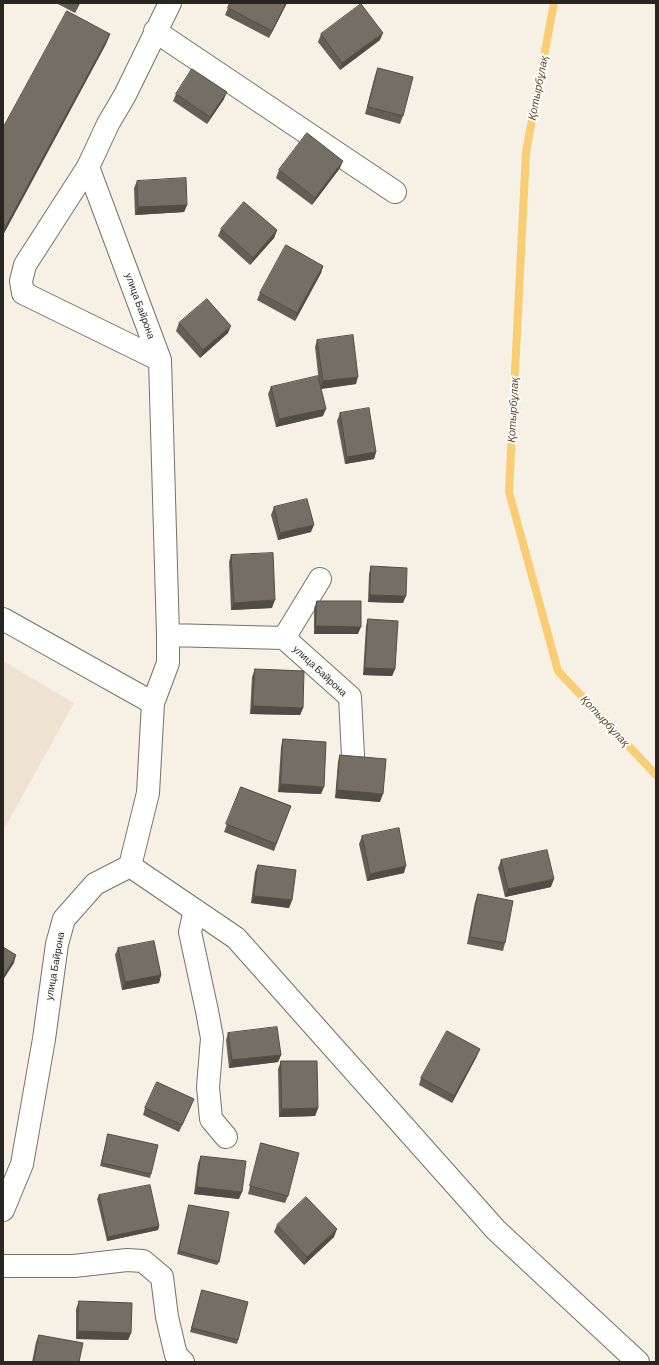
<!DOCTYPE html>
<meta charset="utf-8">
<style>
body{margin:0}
#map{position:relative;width:659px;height:1365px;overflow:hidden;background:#f7f0e4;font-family:Barlow,sans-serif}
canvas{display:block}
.frame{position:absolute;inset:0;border:4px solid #282621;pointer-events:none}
</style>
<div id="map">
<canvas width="659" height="1365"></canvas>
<div class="frame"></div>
</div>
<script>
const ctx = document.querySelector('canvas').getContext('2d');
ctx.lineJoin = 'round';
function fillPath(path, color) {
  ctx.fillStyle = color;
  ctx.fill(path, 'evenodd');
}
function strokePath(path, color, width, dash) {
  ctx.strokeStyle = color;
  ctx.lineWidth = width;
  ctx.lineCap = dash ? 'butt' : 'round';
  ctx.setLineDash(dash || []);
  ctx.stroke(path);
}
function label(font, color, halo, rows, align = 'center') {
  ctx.font = font + ' Barlow,sans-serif';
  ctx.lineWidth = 4;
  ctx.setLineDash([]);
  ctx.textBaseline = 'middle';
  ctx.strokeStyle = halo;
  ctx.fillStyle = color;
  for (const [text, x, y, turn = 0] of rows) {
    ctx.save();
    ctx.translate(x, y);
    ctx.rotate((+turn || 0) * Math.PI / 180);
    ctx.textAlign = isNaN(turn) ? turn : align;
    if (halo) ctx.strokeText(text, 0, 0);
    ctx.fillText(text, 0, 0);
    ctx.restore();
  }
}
const built = new Path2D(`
 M3,661L74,703L3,831Z`);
const stream = new Path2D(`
 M554,3L526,152L509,492L558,671L656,775`);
const minor = new Path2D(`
 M155,31L395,192
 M88,167L25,265L21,281L23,293L160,360
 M3,619L153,703
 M168,635L284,638L350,697L353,756
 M284,638L320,579
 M130,866L236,938L496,1230L638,1362
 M195,910L190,932L207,1011L212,1038L208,1087L211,1119L226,1137
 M3,1210L22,1164L44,1039L57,944L64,919L95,884L130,866L148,793L153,703L168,663V635L160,360L88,167L108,124L125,95L170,3
 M3,1266H74L127,1260L143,1261L162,1277L167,1317L176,1355L183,1362`);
const wall = new Path2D(`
 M56,3H80L75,13Z
 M230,3H287L269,38L225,15Z
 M110,34L106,44L3,235V128Z
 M321,34L380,40L340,70L318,42Z
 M378,68L403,116L400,124L365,114L375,76Z
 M176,94L224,99L207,124L173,101Z
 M340,168L312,205L276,178L279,170Z
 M137,181L187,205L184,212L135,215L134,188Z
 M221,229L277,230L274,238L250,265L218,236Z
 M323,266L321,273L295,321L257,300L260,293Z
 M179,323L228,333L200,358L176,331Z
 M317,340L356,384L321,389L323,416L276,427L268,394L271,387L319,382L315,347Z
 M340,413L376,452L374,459L345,464L337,421Z
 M274,507L311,532L278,540L271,515Z
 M231,555L272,608L231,610L229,562Z
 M371,566L403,603L368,602L369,574Z
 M317,601L358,634H314V608Z
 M368,619L395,669L392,676L363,675L366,626Z
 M255,669L303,708L300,715L250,714L252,677Z
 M283,739L321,794L278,792L281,747Z
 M340,755L380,802L335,798L338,762Z
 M241,787L291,806L274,851L224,832Z
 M362,836L404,873L367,881L359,844Z
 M501,860L551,887L505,897L498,868Z
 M258,865L292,900L289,908L251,903L255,872Z
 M478,894L505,943L503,951L467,944L475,902Z
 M118,948L161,975L159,983L122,990L115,955Z
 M228,1033L281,1055L278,1062L229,1068L226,1040Z
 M477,1056L452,1103L419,1085L421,1078Z
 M281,1061L318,1108L315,1116L279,1117L278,1069Z
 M191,1106L179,1132L143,1115L145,1108Z
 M108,1134L151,1174L150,1178L100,1166Z
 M261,1143L288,1196L285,1203L248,1194L259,1151Z
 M201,1156L239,1199L194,1194L198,1163Z
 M99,1195L159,1226L158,1230L107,1241L97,1199Z
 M189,1205L219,1262L217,1265L177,1254Z
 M277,1225L334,1237L304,1265L274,1232Z
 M202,1290L238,1340L237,1344L190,1332Z
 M79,1301L131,1333L128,1340L76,1339V1309Z
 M39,1335L79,1362H32L36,1342Z`);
const shadedWall = new Path2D(`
 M79,3H80L75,13Z
 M286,3H287L269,38L272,31Z
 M383,33L380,40L340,70L342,63Z
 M110,34L106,44L3,235L6,226Z
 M227,92L224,99L207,124L210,117Z
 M343,161L340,168L312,205L315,198Z
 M187,205L184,212L135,215L138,207Z
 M277,230L274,238L250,265L253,258Z
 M323,266L321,273L295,321L297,313Z
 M231,326L228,333L200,358L203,350Z
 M358,377L356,384L320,389L323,381Z
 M326,409L323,416L276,427L279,419Z
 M376,452L374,459L345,464L347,457Z
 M314,525L311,532L278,540L280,533Z
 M370,595L406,596L403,603L368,602Z
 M275,600L272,608L231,610L234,603Z
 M316,626L361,627L358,634H314Z
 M365,668L395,669L392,676L363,675Z
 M253,706L303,708L300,715L250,714Z
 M281,784L324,787L321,794L278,792Z
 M337,790L383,794L380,802L335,798Z
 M406,866L404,873L367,881L370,874Z
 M554,879L551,887L505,897L508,889Z
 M254,896L292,900L289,908L251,903Z
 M16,955L14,963L3,980V977Z
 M161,975L159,983L122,990L125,982Z
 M480,1049L477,1056L452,1103L454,1096Z
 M281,1055L278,1062L229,1068L232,1060Z
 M318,1108L315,1116L279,1117L282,1109Z
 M197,1187L242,1192L239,1199L194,1194Z
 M159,1226L158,1230L107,1241L108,1237Z
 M337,1229L334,1237L304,1265L307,1257Z
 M78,1331L131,1333L128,1340L76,1339Z`);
const building = new Path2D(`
 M230,3H286L272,31L228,8Z
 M361,4L383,33L342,63L321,34Z
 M67,11L110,34L6,226L3,224V128Z
 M378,68L413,77L403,116L368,107Z
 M192,69L227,92L210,117L176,94Z
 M307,133L343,161L315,198L279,170Z
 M186,178L187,205L138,207L137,181Z
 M244,202L277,230L253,258L221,229Z
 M286,245L323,266L297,313L260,293Z
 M207,299L231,326L203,350L179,323Z
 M353,335L358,377L323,381L317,340Z
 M318,376L326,409L279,419L271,387Z
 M369,408L376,452L347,457L340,413Z
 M307,499L314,525L280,533L274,507Z
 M273,553L275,600L234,603L231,555Z
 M371,566L407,568L406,596L370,595Z
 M317,601H361V627L316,626Z
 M368,619L398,621L395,669L365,668Z
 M255,669L304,671L303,708L253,706Z
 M283,739L326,742L324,787L281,784Z
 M340,755L386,759L383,794L337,790Z
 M241,787L291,806L276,844L226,824Z
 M399,828L406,866L370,874L362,836Z
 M547,850L554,879L508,889L501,860Z
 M258,865L296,870L292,900L254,896Z
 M478,894L513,901L505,943L470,937Z
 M154,941L161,975L125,982L118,948Z
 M3,947L16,955L3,977Z
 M277,1027L281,1055L232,1060L228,1033Z
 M447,1031L480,1049L454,1096L421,1078Z
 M281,1061H317L318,1108L282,1109Z
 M157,1082L194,1099L182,1125L145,1108Z
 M108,1134L158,1145L151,1174L102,1163Z
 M261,1143L299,1153L288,1196L250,1186Z
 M201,1156L246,1161L242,1192L197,1187Z
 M150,1185L159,1226L108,1237L99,1195Z
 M306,1197L337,1229L307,1257L277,1225Z
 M189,1205L229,1212L219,1262L179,1251Z
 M202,1290L248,1302L238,1340L192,1328Z
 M79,1301L132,1303L131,1333L78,1331Z
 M39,1335L83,1343L79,1362H34Z`);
const streetNames = [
 ["улица Байрона",140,306,70],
 ["улица Байрона",320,671,43],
 ["улица Байрона",55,966,-80]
];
const waterNames = [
 ["Қотырбұлақ",538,88,-79],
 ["Қотырбұлақ",513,410,-87],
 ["Қотырбұлақ",605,721,47]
];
fillPath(built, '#ede3d0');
strokePath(stream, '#f9cd74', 8);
strokePath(minor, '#777267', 24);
strokePath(minor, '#fff', 22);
fillPath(wall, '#645f56');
fillPath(shadedWall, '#514d46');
fillPath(building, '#746e64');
strokePath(building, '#514d46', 1);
label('10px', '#282621', '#fff', streetNames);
label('italic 11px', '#5b4823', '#fff', waterNames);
</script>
